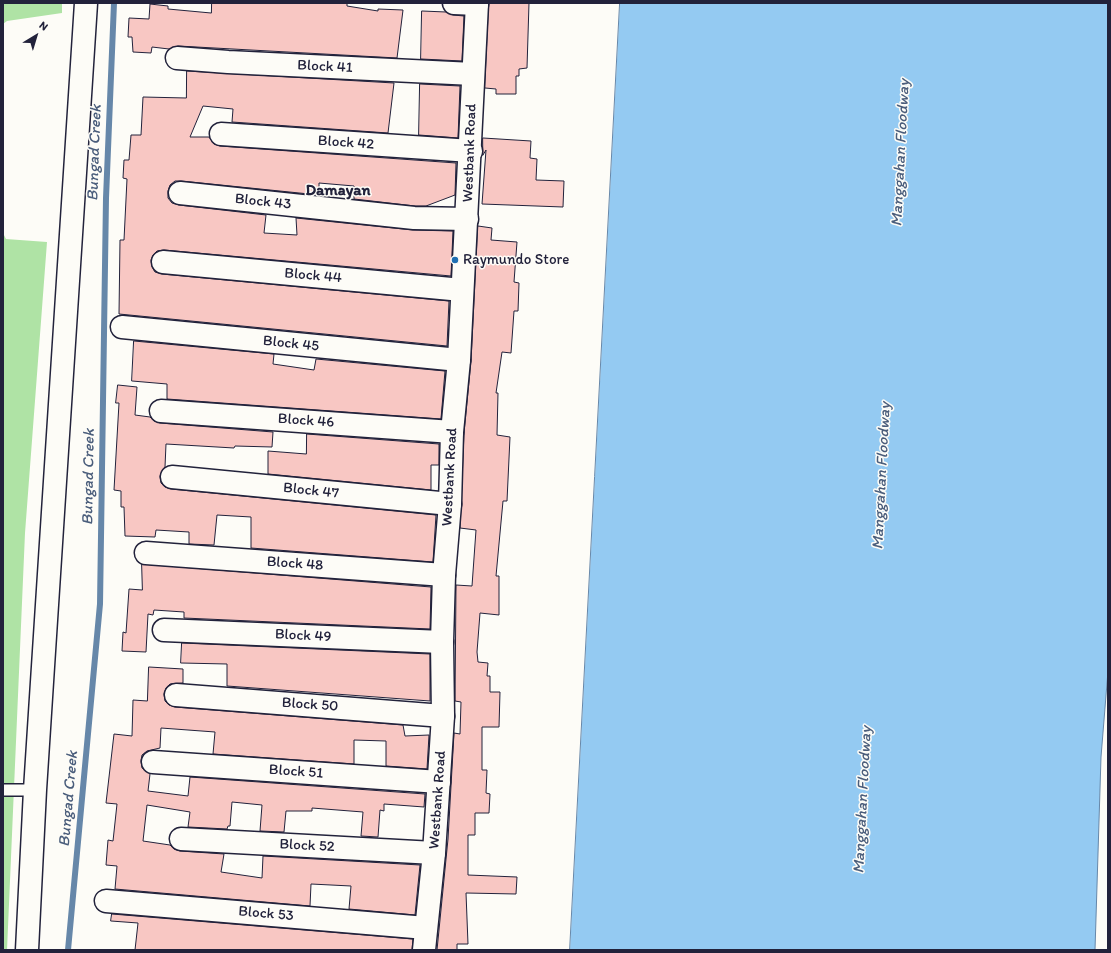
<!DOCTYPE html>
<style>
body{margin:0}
#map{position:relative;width:1111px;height:953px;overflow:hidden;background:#fdfcf7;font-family:Itim,sans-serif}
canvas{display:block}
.frame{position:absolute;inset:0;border:4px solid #22223b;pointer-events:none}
.north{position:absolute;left:16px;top:16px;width:40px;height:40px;-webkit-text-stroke:3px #fdfcf7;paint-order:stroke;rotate:38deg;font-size:11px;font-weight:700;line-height:16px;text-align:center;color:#22223b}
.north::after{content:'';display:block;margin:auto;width:14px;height:18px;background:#22223b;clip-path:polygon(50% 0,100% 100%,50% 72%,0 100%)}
</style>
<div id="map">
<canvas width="1111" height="953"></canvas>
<div class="frame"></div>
<div class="north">N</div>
</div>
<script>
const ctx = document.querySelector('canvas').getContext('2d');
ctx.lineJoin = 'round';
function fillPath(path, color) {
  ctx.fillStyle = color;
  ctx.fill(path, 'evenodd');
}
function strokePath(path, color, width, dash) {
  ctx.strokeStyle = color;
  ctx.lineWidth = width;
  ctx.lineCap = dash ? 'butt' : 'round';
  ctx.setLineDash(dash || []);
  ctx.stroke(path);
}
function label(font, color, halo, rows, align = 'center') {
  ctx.font = font + ' Itim,sans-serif';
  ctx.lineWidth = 3;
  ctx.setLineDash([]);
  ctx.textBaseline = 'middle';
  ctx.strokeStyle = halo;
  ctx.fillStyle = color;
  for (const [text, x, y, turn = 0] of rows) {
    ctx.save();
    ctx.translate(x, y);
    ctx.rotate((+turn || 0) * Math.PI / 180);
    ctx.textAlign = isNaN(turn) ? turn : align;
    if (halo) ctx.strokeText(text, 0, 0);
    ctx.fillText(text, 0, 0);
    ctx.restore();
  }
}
const green = new Path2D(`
 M3,3H62V13L7,21L3,24Z
 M3,233L6,239L47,242L25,533L7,950H3Z`);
const water = new Path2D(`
 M620,3H1108V671L1101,757L1095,950H570Z`);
const stream = new Path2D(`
 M68,950L100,604L106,198L114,3`);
const building = new Path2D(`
 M212,3H347V6L378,11V9L403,10L397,58L178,46L169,49L152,47L151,53L133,52L132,37H128L129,18L149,19L150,4L168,6V9L211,13Z
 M489,3H529L527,68L519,69V76H516V94H496V89L485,88Z
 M422,11L446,12L453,15L464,16L462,61L421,59Z
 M187,71L394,83L388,133L232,122L233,109L203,106L190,137H209L214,144L220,146L456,163L455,195L426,206H415L354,199V186L319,183V195L181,181H175L170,185L168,191V198L172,203L179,205L266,215L264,233L297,235L296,218L413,230L453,231L451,276L164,250L157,251L153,255L151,260L152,267L155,272L162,274L449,301L447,346L119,314L120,240H124L127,179L123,178L124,160H129L131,135H141L143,97L186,98Z
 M420,84L460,86L458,138L419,135Z
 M483,138L531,141L530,158L537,159L536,180L564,181L563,207L482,204L486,150L483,155Z
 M478,226L492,228L491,240L517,242L514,282L519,283L518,311H514L511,353L502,352L496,393H498L497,435L510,437L507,501H503L496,576H499V615L480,613L477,652L478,662L488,663L487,676H490V692H500L499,727H482V770H487L486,793L490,794L489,813H475V835H468V875L517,877L516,894L466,893L468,944H457V950H437L448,839L454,733L460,734L461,702L455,701L456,585L472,586L476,530L460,528L464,433L471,361Z
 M134,341L274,354L273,364L314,370L316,359L445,371L441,419L167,399V384L132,381Z
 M118,385L137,387L135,415L150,417L154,421L160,423L273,432L272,447L235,446L234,448L166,444L165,467L160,476L161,483L165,487L171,489L436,515L433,562L251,548V517L217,515L214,545L189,544V532L156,530L155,537L125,536L124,507H121V491L114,490L119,403H116Z
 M307,434L439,444V465H431V490L268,474V451L306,454Z
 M142,564L431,587L430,629L184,618V612L154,610L153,615L148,614L146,652L122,651L123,632L126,633L129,589L142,590Z
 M182,643L430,654V701L227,686V664L181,663Z
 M149,667L183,669V683L170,684L166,688L164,694L165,701L169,705L175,707L403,725L405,736L429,735L427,769L386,766V741L354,740V764L213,754L215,732L161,728L160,748L147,751L142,755L141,761L142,768L150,774L148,791L188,796L190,777L425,794L424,807L384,804V811L380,810L378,837L361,836L363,812L312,808V811H286L284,832L260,831L262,805L232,802L230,826H228L227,829L188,827L190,812L147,805L143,841L170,845L174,849L180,851L224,854L221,872L262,878L263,856L420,865L415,915L349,909L351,886L311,884L310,906L115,889L117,866L106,865L108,840L113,841L117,804L106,803L114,734L132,736L133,700L147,701Z
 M112,914L413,939L412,950H135L138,923L111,921Z`);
const service = new Path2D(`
 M3,790H35`);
const minor = new Path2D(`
 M454,3L477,4
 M177,58L228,62L473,74
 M221,134L471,151
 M180,193L414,218L467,219
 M163,262L462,290
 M122,327L459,360
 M161,411L452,432
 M172,477L450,504
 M146,553L444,575
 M164,630L442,642
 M176,695L443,716
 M153,762L439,782
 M181,839L434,853
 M106,901L426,928`);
const tertiary = new Path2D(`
 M27,950L35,790L86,3
 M424,950L434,853L443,716L442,642L444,575L450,504L452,432L459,360L477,3`);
const markers = [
 [455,260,4,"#1f6fb2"]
];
const streetNames = [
 ["Block 41",325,67,3],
 ["Block 42",346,143,4],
 ["Westbank Road",470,153,-88],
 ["Block 43",263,202,6],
 ["Block 44",313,276,5],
 ["Block 45",291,344,6],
 ["Block 46",306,421,4],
 ["Westbank Road",450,477,-87],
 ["Block 47",311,491,6],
 ["Block 48",295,564,4],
 ["Block 49",303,636,3],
 ["Block 50",310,705,4],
 ["Block 51",296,772,4],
 ["Westbank Road",438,800,-86],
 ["Block 52",307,846,3],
 ["Block 53",266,914,5]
];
const poiNames = [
 ["Raymundo Store",463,260]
];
const waterNames = [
 ["Bungad Creek",95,153,-88],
 ["Manggahan Floodway",901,153,-87],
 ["Manggahan Floodway",882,476,-87],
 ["Bungad Creek",89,477,-89],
 ["Bungad Creek",69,799,-85],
 ["Manggahan Floodway",863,800,-87]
];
const neighbourhoodNames = [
 ["Damayan",338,191]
];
fillPath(green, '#afe3a5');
fillPath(water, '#94caf2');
strokePath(water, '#6687a9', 1);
strokePath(stream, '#6687a9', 6);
fillPath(building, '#f8c7c3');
strokePath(building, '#22223b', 1);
strokePath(service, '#22223b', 14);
strokePath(minor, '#22223b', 25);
strokePath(tertiary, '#22223b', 25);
strokePath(service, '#fdfcf7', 11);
strokePath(minor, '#fdfcf7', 22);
strokePath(tertiary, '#fdfcf7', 22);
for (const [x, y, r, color] of markers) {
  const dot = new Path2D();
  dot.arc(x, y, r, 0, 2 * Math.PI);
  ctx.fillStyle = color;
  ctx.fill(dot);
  strokePath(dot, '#fdfcf7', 1.5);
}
label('15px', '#22223b', '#fdfcf7', streetNames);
label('15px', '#22223b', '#fdfcf7', poiNames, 'left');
label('italic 16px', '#4a5d7b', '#fdfcf7', waterNames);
label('bold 16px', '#22223b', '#fdfcf7', neighbourhoodNames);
</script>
